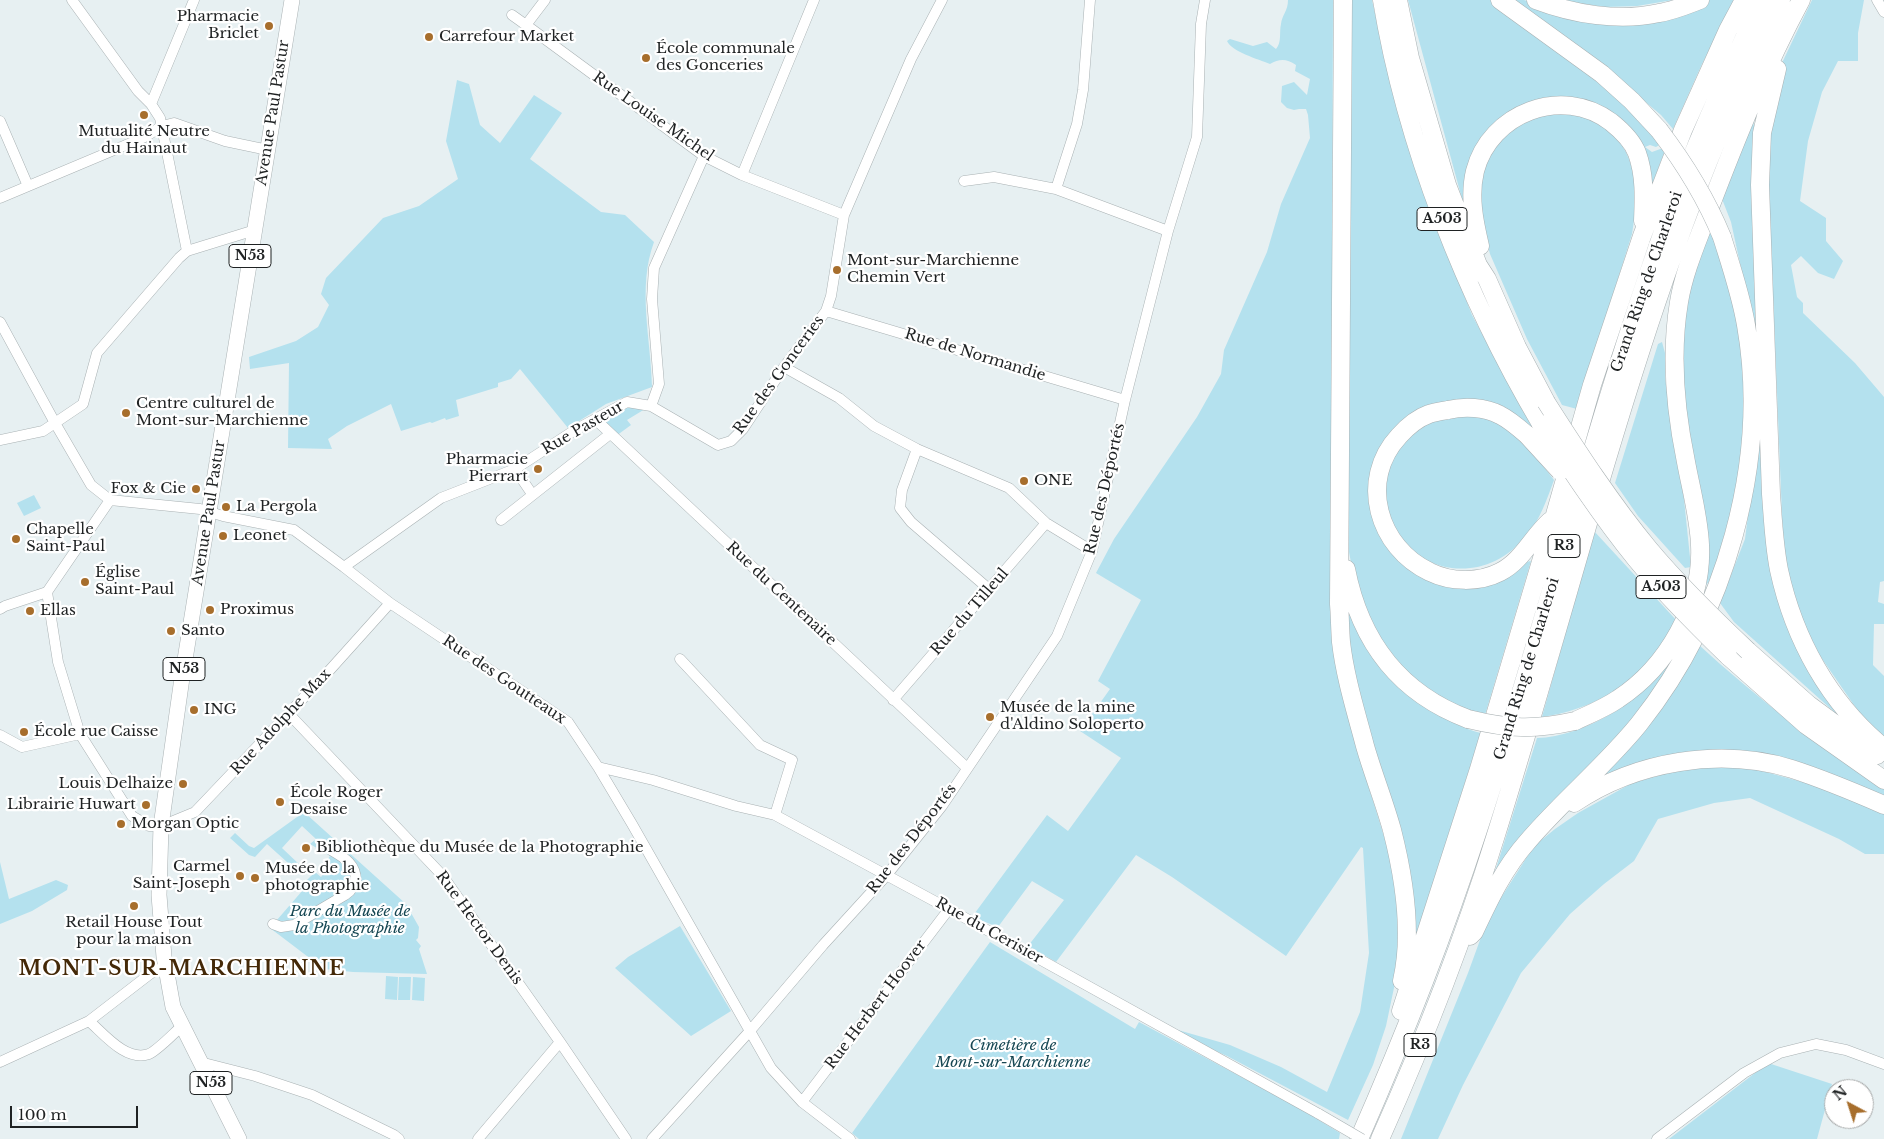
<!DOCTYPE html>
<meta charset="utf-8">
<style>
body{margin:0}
#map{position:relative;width:1884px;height:1139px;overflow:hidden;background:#e7f0f2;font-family:"Libre Baskerville",serif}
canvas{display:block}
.north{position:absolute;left:1824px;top:1079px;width:50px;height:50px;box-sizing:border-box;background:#fff;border:1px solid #a5a7a7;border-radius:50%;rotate:320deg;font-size:14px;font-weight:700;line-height:20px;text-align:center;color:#1f2223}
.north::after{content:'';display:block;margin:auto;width:18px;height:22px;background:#a76e2c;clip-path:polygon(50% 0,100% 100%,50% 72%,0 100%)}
.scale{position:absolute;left:10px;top:1106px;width:128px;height:22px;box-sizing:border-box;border:2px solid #1f2223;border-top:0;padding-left:6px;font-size:15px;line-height:18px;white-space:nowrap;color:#1f2223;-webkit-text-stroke:4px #fff;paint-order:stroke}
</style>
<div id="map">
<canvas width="1884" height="1139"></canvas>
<div class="north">N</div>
<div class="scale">100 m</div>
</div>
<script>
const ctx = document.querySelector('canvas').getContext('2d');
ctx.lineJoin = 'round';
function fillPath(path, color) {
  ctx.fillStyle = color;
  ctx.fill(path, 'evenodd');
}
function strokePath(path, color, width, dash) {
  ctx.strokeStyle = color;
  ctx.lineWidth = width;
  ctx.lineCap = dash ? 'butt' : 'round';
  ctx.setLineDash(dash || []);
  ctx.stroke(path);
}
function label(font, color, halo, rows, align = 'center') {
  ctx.font = font + ' "Libre Baskerville",serif';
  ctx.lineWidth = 4.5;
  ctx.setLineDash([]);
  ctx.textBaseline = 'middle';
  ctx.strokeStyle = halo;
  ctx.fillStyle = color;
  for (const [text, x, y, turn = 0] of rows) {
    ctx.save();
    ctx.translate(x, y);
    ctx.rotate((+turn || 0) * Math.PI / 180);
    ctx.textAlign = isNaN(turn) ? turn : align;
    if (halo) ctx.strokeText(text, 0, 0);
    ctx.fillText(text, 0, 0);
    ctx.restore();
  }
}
const green = new Path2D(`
 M1288,0H1333L1331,566L1361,762L1387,846L1394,879L1397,911L1398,947L1395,983L1386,1026L1373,1065L1348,1120L1227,1056L1191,1040L1178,1030L1230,1045L1281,1067L1327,1092L1360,1012L1369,953L1363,848L1361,847L1286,956L1172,877L1136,855L1056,962L1028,946L1064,900L1032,881L998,927L972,917L1047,815L1068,831L1121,758L1080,731L1110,689L1098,681L1141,600L1096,573L1114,539L1197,417L1221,374L1224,350L1267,252L1281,204L1310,138L1308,115L1306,109H1299L1294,110L1287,108L1281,102L1282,86L1294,82L1307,95L1310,79L1295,71L1296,65C1286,58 1279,59 1270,64C1258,59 1232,52 1227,41L1230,39L1253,46L1267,42L1276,49C1282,42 1279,33 1281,24C1282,15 1288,11 1288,0Z
 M1347,0H1372L1394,98L1426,199L1472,315L1533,428L1530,431L1441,404L1373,476L1410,569L1431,581L1531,561L1485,715L1460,709L1421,688L1380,643L1353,573L1349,552L1347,513Z
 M1408,0H1490L1610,89L1661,144L1656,147L1650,145L1645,147L1652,152L1663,148L1665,150L1651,188L1605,111L1506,116L1465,210Z
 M1511,0H1524L1562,14L1697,8L1710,0H1735L1702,64L1673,129L1661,115L1625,85Z
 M1559,0H1673L1637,6L1605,7Z
 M1812,0H1864L1858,33V61H1838L1822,92L1808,141L1800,201L1826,218V241L1843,261L1834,279L1818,273L1801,256L1791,265L1797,297L1803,303V313L1855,363L1884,397V581L1880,582L1878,602L1884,604V624H1874L1873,665L1884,676V736L1865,721L1809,640L1784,565L1769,196L1768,123L1781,65Z
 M457,80L469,84L480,125L500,143L534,95L562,113L530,159L601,212L625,215L654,242C637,288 651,339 652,387L606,404L568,428L520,369L511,379L498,383V387L456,400L459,416L446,420L445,418L432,423L430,422L401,431L391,404L347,426L328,439L332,449L288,448L289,363L250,369L249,357L296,341L318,327L329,305L321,294L326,278L383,218L419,206L458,179L446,141Z
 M1560,113C1567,114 1575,115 1583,116C1589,118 1595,122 1600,125C1639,148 1639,195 1632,234L1577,409L1562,405L1527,339L1490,254L1482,224L1480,185L1486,160L1501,138L1530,118Z
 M1753,122L1756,133L1777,592L1851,727L1734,622L1720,603L1745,539L1756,453L1746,291L1731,222L1722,199Z
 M1710,229L1721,256L1740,328L1745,419L1740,480L1712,578L1706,585L1704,516L1683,395V319L1693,276Z
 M1662,342L1665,353V377L1673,435L1680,461L1691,567L1685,568L1638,516L1615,483L1658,344Z
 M633,405L645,409L627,420L631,425L616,436L601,420Z
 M1473,416C1479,417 1486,418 1492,420C1518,430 1538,459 1554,480C1547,499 1540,520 1527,535C1464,613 1350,542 1395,455C1403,440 1421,423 1438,419C1449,416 1462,417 1473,416Z
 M34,495L41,508L24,516L17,503Z
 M1594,531L1677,621C1672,630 1667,639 1661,648C1634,687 1589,710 1542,717Z
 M1346,600C1364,656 1390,688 1442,716C1454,723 1467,730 1481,733L1412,948L1376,760L1346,638Z
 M1686,631L1690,635L1643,706L1614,742L1493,878L1537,738C1584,737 1644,700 1670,661C1676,652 1681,641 1686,631Z
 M1699,645C1757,698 1819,746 1884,789V799L1764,755L1594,784Z
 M1740,765L1806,783L1884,811V854H1865L1839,839L1750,798L1714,803L1658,819L1634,861L1604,884L1570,914L1521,973L1463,1085L1438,1139H1401L1468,973L1488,918L1534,846L1555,829L1578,813L1632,783L1687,768Z
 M304,812L406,904L419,927L418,938L416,940L421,946L419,949L427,974L353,972L324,969L270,928L309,883L307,880L315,872L321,877L330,867L326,862L330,856L310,844L316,839L302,826L282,848L301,866L297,871L267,844L255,857L249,855L230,838L235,833L249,846L254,848Z
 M0,862L9,899L56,880L68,885L67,890L32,911L0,924Z
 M680,926L731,1011L691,1036L615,968L628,957Z
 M990,942L1135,1029L1139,1022L1299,1108L1340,1133L1339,1139H859L852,1133Z
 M386,976L398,977L397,1000L385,999Z
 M399,977H411L410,1000H398Z
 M413,977L425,978L424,1001L412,1000Z
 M1768,1063L1832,1084L1817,1139H1669Z`);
const street = new Path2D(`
 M72,0L138,91L151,104L160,118L187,251
 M545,0L526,25L704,156L742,175L844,215
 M1877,0L1884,12
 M512,15L526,25
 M151,104L194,0
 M0,121L28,186
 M742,175L814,0
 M964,181L994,177L1056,189L1168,231
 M1056,189L1077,124L1083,90L1090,0
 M0,198L145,137L162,126L174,123L225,141L268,150
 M826,311L1125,400
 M0,322L55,423L91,485L110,500
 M784,367L839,398L874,426L917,449L1009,488L1046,523L1092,551
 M651,406L659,384L652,299L654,268L704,156
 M595,419L967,768
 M0,440L43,431L83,404L97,353L179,258L187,251L255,230
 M917,449L902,490L900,508L911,522L990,590
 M515,469L532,494
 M110,500L200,509L223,516L294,530L344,567L390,603L568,722L598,767L632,824L771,1068L802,1102L850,1139
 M110,500L47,592L58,662L80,734L132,816L149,826H161L195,812L328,672L390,603
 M501,520L610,434
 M344,567L441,498L515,469L575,430L627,402L651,406L718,445L731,441L743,429L784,367L826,311L831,296L844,215L911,59L942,0
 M0,609L5,606L47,592
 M680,659L760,745L792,760L775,815
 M893,700L1046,523
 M289,714L442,875L560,1042L626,1139
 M0,735L22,747L80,734
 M598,767L653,780L736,806L775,815L949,909L1319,1114
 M273,924L281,927L294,925L345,895L350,891L356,881C356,864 345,858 331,850
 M89,1021C104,1034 126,1062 149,1054C158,1050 174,1033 182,1026
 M0,1062L89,1021L150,974L166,965
 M200,1062L255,1076L312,1095L394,1135L399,1139
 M802,1102L949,909
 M478,1139L560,1042
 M652,1139L749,1032L823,945L886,876L942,806L1057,636L1092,551L1125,400L1168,231L1197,137L1201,24L1205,0
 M1657,1139L1744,1073L1780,1053L1816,1044L1846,1050L1884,1064`);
const primary = new Path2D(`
 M239,1139L173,1007L164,957L159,895L161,826L182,678L292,0`);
const highway = new Path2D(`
 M1343,0L1339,604C1340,616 1340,629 1341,642C1345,677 1356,712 1365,746C1373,774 1384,801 1392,830C1404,877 1413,933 1402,981
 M1382,0C1406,146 1466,297 1541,424
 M1398,0L1410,58L1447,185L1478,265L1487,279L1517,347L1546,402
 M1500,0L1602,74L1632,101L1659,130
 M1536,0C1573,14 1619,22 1659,13C1673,11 1687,5 1700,0
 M1777,69L1762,133L1760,185L1771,494C1773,520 1774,545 1779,570C1794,639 1829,703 1884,748
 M1480,246C1474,221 1469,196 1475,171C1490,113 1562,85 1611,122C1621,130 1632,140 1637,153C1645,175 1644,198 1643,221
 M1527,435C1519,428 1510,420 1500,415C1485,407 1464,406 1448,410C1442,411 1435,412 1429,414C1418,418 1407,427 1399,436C1358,480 1378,548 1430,572C1450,582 1479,583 1500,572C1522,561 1532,537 1550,521
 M1346,569C1360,641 1399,693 1468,719
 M1748,651L1809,705L1877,755
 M1728,656L1806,725L1884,780
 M1575,721C1590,714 1605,708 1618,699C1667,667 1703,605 1700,545C1699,518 1691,489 1686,462C1675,409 1670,356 1679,302C1684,271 1698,240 1709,210C1736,139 1765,67 1801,0
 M1574,803C1636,761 1720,747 1792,769C1823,779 1854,792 1884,805
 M1470,936L1474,932C1489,900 1504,868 1528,841C1563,800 1605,766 1639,724C1725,616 1770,462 1746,325C1741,295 1731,266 1722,237
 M1401,1011L1479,769L1554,518L1592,385L1642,236L1683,130L1728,30L1744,0
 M1359,1139C1403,1039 1443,937 1477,833C1545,627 1596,416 1670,212C1697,140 1729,70 1762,0
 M1380,1139C1424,1041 1463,941 1495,838C1531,723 1564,605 1598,489C1635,364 1674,241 1725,121C1742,81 1760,39 1781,0`);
const streetBridge = new Path2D(`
 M1319,1114L1362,1139`);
const highwayBridge = new Path2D(`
 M1659,130C1685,164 1706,198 1722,237
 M1546,402C1578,452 1611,503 1649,549C1680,586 1714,619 1748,651
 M1541,424C1571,470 1601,516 1636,559C1664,593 1696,625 1728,656
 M1527,435L1560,471
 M1468,719C1509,729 1534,730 1575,721`);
const markers = [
 [269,26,5,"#a76e2c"],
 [429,37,5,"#a76e2c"],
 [646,58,5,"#a76e2c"],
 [144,115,5,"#a76e2c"],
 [837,270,5,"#a76e2c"],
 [126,413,5,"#a76e2c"],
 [538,469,5,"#a76e2c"],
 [1024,481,5,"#a76e2c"],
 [196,489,5,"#a76e2c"],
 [226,507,5,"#a76e2c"],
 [223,536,5,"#a76e2c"],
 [16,539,5,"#a76e2c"],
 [85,582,5,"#a76e2c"],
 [210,610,5,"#a76e2c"],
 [30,611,5,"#a76e2c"],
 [171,631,5,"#a76e2c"],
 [194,710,5,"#a76e2c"],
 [990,717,5,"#a76e2c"],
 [24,732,5,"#a76e2c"],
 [183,784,5,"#a76e2c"],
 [280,802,5,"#a76e2c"],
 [146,805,5,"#a76e2c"],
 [121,824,5,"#a76e2c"],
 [306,848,5,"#a76e2c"],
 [240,876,5,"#a76e2c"],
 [255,878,5,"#a76e2c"],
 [134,906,5,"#a76e2c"]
];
const shields = [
 [1442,219,50],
 [250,256,42],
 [1564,546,32],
 [1661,587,50],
 [184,669,42],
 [1420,1045,32],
 [211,1083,42]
];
const shieldNames = [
 ["A503",1442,219],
 ["N53",250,256],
 ["R3",1564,546],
 ["A503",1661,587],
 ["N53",184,669],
 ["R3",1420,1045],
 ["N53",211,1083]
];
const poiNames = [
 ["Pharmacie",259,17,"right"],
 ["Briclet",259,34,"right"],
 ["Carrefour Market",439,37],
 ["École communale",656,49],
 ["des Gonceries",656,66],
 ["Mutualité Neutre",144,132,"center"],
 ["du Hainaut",144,149,"center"],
 ["Mont-sur-Marchienne",847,261],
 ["Chemin Vert",847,278],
 ["Centre culturel de",136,404],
 ["Mont-sur-Marchienne",136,421],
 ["Pharmacie",528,460,"right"],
 ["Pierrart",528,477,"right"],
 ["ONE",1034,481],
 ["Fox & Cie",186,489,"right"],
 ["La Pergola",236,507],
 ["Chapelle",26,530],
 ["Saint-Paul",26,547],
 ["Leonet",233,536],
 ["Église",95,573],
 ["Saint-Paul",95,590],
 ["Proximus",220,610],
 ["Ellas",40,611],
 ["Santo",181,631],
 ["Musée de la mine",1000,708],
 ["d'Aldino Soloperto",1000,725],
 ["ING",204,710],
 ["École rue Caisse",34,732],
 ["Louis Delhaize",173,784,"right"],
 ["École Roger",290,793],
 ["Desaise",290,810],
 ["Librairie Huwart",136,805,"right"],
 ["Morgan Optic",131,824],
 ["Bibliothèque du Musée de la Photographie",316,848],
 ["Carmel",230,867,"right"],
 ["Saint-Joseph",230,884,"right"],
 ["Musée de la",265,869],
 ["photographie",265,886],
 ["Retail House Tout",134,923,"center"],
 ["pour la maison",134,940,"center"]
];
const streetNames = [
 ["Avenue Paul Pastur",273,113,-81],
 ["Rue Louise Michel",653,117,35],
 ["Grand Ring de Charleroi",1647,282,-71],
 ["Rue de Normandie",975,355,17],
 ["Rue des Gonceries",779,375,-54],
 ["Rue Pasteur",583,428,-30],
 ["Rue des Déportés",1105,489,-77],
 ["Avenue Paul Pastur",209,513,-81],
 ["Rue du Centenaire",781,594,43],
 ["Rue du Tilleul",970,612,-49],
 ["Grand Ring de Charleroi",1527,669,-73],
 ["Rue des Goutteaux",504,680,34],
 ["Rue Adolphe Max",281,722,-47],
 ["Rue des Déportés",912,839,-52],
 ["Rue Hector Denis",479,928,54],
 ["Rue du Cerisier",989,931,29],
 ["Rue Herbert Hoover",876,1005,-53]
];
const parkNames = [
 ["Parc du Musée de",350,912],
 ["la Photographie",350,929],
 ["Cimetière de",1013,1046],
 ["Mont-sur-Marchienne",1013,1063]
];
const districtNames = [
 ["MONT-SUR-MARCHIENNE",182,969]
];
fillPath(green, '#b4e1ee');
strokePath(street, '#a9b1b3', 11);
strokePath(primary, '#a9b1b3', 16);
strokePath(highway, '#a9b1b3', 19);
strokePath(street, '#fff', 10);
strokePath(primary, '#fff', 15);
strokePath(highway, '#fff', 18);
strokePath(streetBridge, '#a9b1b3', 11, []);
strokePath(highwayBridge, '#a9b1b3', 19, []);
strokePath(streetBridge, '#fff', 10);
strokePath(highwayBridge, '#fff', 18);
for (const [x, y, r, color] of markers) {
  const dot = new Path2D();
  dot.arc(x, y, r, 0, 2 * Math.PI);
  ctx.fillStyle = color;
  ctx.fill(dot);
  strokePath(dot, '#fff', 2);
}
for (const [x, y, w] of shields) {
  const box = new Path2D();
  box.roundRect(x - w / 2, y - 11.5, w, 23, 4);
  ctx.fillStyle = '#fff';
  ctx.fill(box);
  strokePath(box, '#1f2223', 1);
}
label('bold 14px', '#1f2223', null, shieldNames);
label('15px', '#1f2223', '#fff', poiNames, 'left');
label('15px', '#1f2223', '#fff', streetNames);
label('italic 15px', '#164753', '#fff', parkNames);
ctx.letterSpacing = '1px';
label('bold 20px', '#442908', '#fff', districtNames);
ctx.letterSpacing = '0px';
</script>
